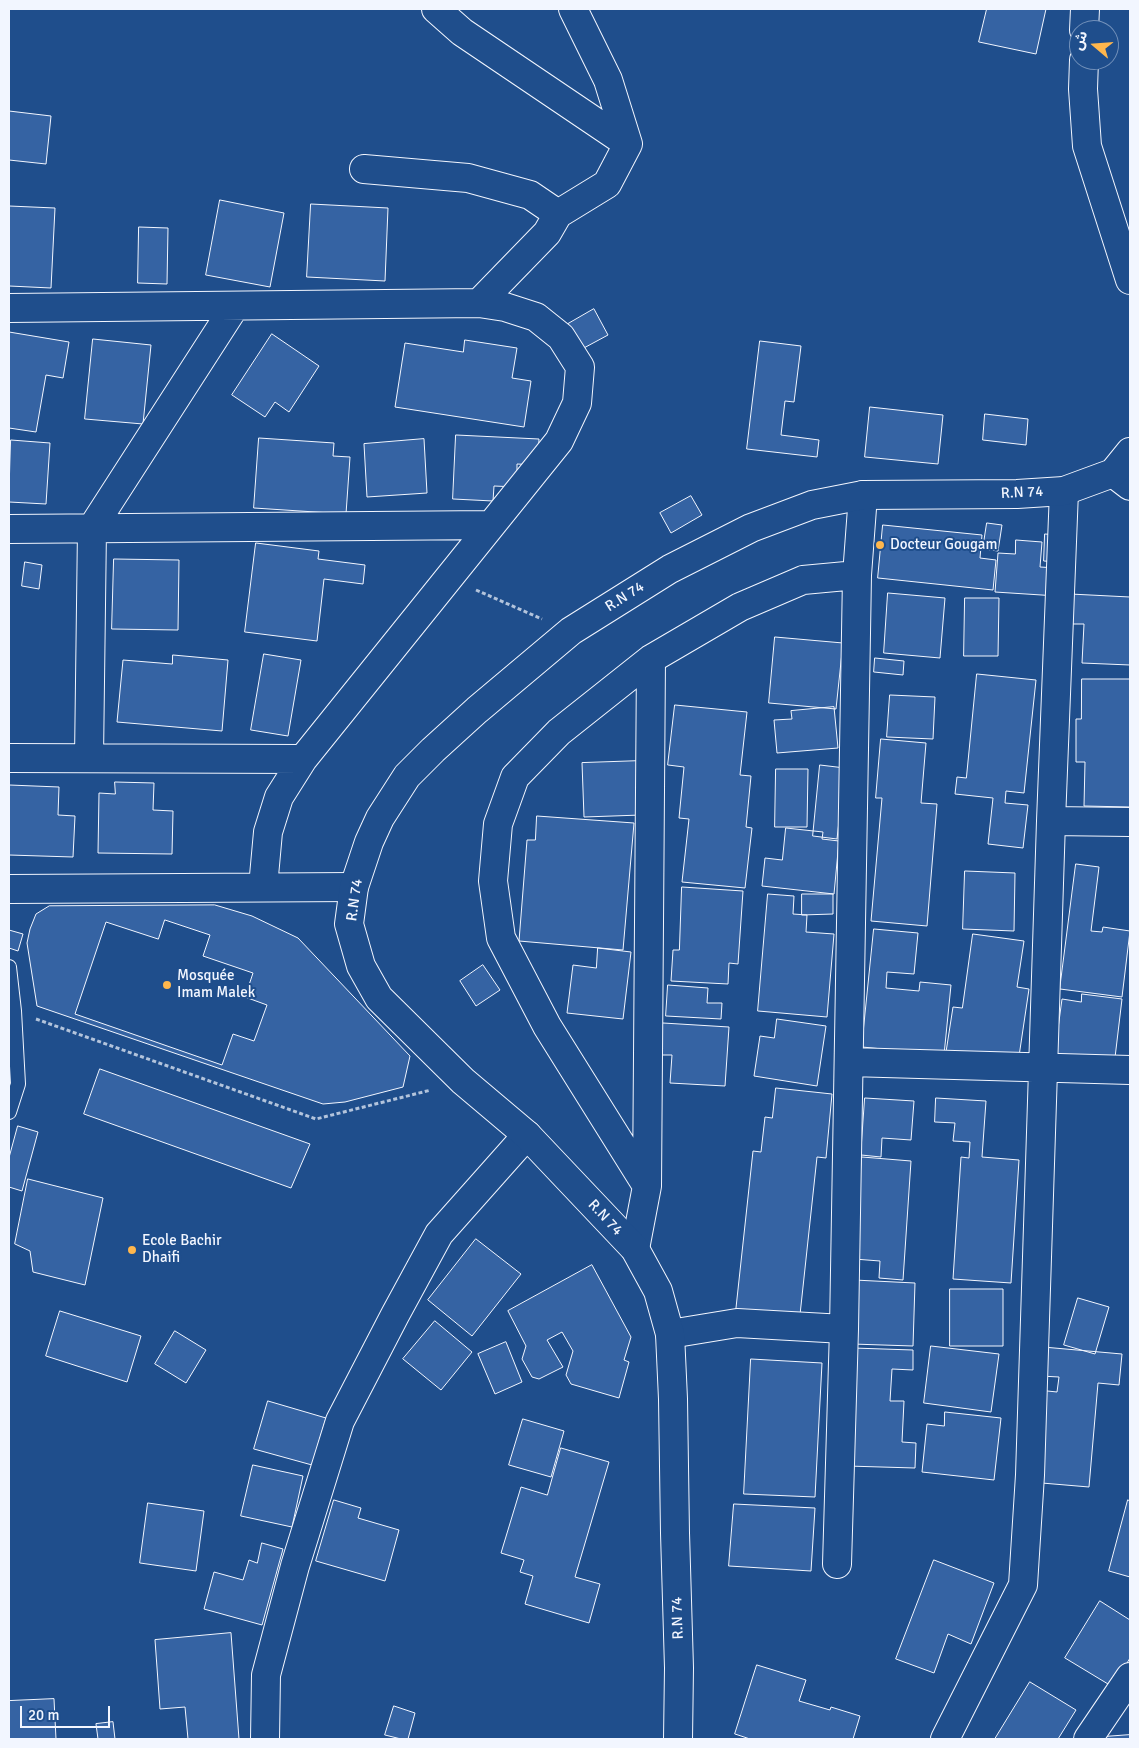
<!DOCTYPE html>
<meta charset="utf-8">
<style>
body{margin:0}
#map{position:relative;width:1139px;height:1748px;overflow:hidden;background:#1f4e8c;font-family:Signika,"Noto Sans Arabic",sans-serif}
canvas{display:block}
.frame{position:absolute;inset:0;border:10px solid #f2f6ff;pointer-events:none}
.north{position:absolute;left:1069px;top:20px;width:50px;height:50px;box-sizing:border-box;background:#1f4e8c;border:1px solid #7391ba;border-radius:50%;rotate:288deg;font-size:14px;font-weight:700;line-height:20px;text-align:center;color:#f2f6ff}
.north::after{content:'';display:block;margin:auto;width:18px;height:22px;background:#ffb74d;clip-path:polygon(50% 0,100% 100%,50% 72%,0 100%)}
.scale{position:absolute;left:20px;top:1706px;width:90px;height:22px;box-sizing:border-box;border:2px solid #f2f6ff;border-top:0;padding-left:6px;font-size:15px;line-height:18px;white-space:nowrap;color:#f2f6ff;-webkit-text-stroke:4px #1f4e8c;paint-order:stroke}
</style>
<div id="map">
<canvas width="1139" height="1748"></canvas>
<div class="frame"></div>
<div class="north">ش</div>
<div class="scale">20 m</div>
</div>
<script>
const ctx = document.querySelector('canvas').getContext('2d');
ctx.lineJoin = 'round';
function fillPath(path, color) {
  ctx.fillStyle = color;
  ctx.fill(path, 'evenodd');
}
function strokePath(path, color, width, dash) {
  ctx.strokeStyle = color;
  ctx.lineWidth = width;
  ctx.lineCap = dash ? 'butt' : 'round';
  ctx.setLineDash(dash || []);
  ctx.stroke(path);
}
function label(font, color, halo, rows, align = 'center') {
  ctx.font = font + ' Signika,sans-serif';
  ctx.lineWidth = 4;
  ctx.setLineDash([]);
  ctx.textBaseline = 'middle';
  ctx.strokeStyle = halo;
  ctx.fillStyle = color;
  for (const [text, x, y, turn = 0] of rows) {
    ctx.save();
    ctx.translate(x, y);
    ctx.rotate((+turn || 0) * Math.PI / 180);
    ctx.textAlign = isNaN(turn) ? turn : align;
    if (halo) ctx.strokeText(text, 0, 0);
    ctx.fillText(text, 0, 0);
    ctx.restore();
  }
}
const building = new Path2D(`
 M987,9H1046L1036,54L979,42Z
 M9,111L51,116L46,164L9,160Z
 M220,200L284,213L270,287L206,275Z
 M311,204L388,208L385,281L307,277Z
 M9,206L55,208L51,288L9,286Z
 M139,227L168,228L167,284L138,283Z
 M594,309L608,335L582,349L568,324Z
 M9,332L69,342L63,378L46,375L36,432L9,428Z
 M272,334L319,366L289,412L275,402L265,417L232,395Z
 M93,339L151,345L143,424L85,419Z
 M465,340L517,348L512,378L531,381L524,427L395,407L405,343L463,352Z
 M760,341L801,346L794,402L785,401L781,435L819,440L817,457L747,449Z
 M870,407L943,415L938,464L865,457Z
 M985,414L1028,419L1026,445L983,440Z
 M456,435L539,439L538,465L517,464V487L494,486L493,501L453,499Z
 M259,438L334,443L333,456L350,457L346,514L254,508Z
 M424,439L427,493L367,497L364,444Z
 M11,440L50,443L46,504L9,502Z
 M691,496L702,515L671,533L660,513Z
 M987,523L1002,525L998,551L983,549Z
 M883,525L982,535L980,558L996,560L993,590L878,578Z
 M1045,534L1059,535L1058,562L1044,561Z
 M1016,540L1042,542L1040,567L1058,568L1057,596L995,592L998,553L1015,554Z
 M256,543L319,551L318,559L365,565L363,584L324,579L317,641L245,632Z
 M114,559L179,560L178,630L112,629Z
 M25,562L42,565L39,589L22,586Z
 M888,593L945,598L940,658L884,653Z
 M1070,594L1130,597V665L1082,663L1084,624H1069Z
 M965,598H999L998,656H964Z
 M775,637L843,643L836,709L769,703Z
 M264,654L301,660L288,736L251,730Z
 M173,655L228,660L222,731L117,722L123,660L172,664Z
 M875,658L904,661L903,675L874,672Z
 M977,674L1036,680L1024,793L1006,791L1005,803L1028,805L1023,848L988,844L993,798L955,794L957,777L966,778Z
 M1082,679H1130V807L1084,806L1085,762H1076V719H1081Z
 M890,695L935,697L933,739L887,737Z
 M675,705L747,712L740,775L751,776L746,827L752,828L745,888L682,882L689,819L679,818L684,767L668,765Z
 M834,707L838,748L777,753L774,720L792,719L791,711Z
 M881,739L926,743L921,803L937,804L927,926L871,921L882,798H876Z
 M640,761L641,815L584,817L582,763Z
 M820,765L845,768L837,839L813,836Z
 M776,769H808L807,827H775Z
 M115,782L154,783L153,810L173,811L172,854L98,853L99,793L115,794Z
 M9,785L59,787L58,815L75,816L73,857L9,855Z
 M537,816L634,823L623,950L519,941L527,840H535Z
 M786,828L823,832L822,839L839,841L834,894L762,886L765,858L782,860Z
 M1076,864L1099,867L1091,931L1102,932L1103,927L1130,931L1122,997L1060,989Z
 M965,871L1015,873L1014,931L963,929Z
 M682,887L743,891L738,964L729,963L728,984L671,981L673,950H679Z
 M768,894L794,896L793,914L807,915L806,932L834,934L827,1017L758,1011Z
 M802,894H833V914L802,915Z
 M215,905L252,916L298,938L410,1056L403,1087L345,1102L323,1104L37,1006L27,943L30,929L36,914L49,906Z
 M165,920L210,935L203,956L253,973L245,997L267,1005L254,1041L233,1034L222,1065L75,1014L106,922L158,939Z
 M874,929L918,933L914,974L887,972L886,988L919,991L920,982L951,985L944,1055L862,1047Z
 M9,930L23,934L18,951L9,948Z
 M973,934L1024,941L1017,987L1029,989L1018,1063L946,1052L953,1007L962,1008Z
 M598,948L631,952L623,1019L567,1013L573,965L596,968Z
 M483,965L500,990L476,1006L460,981Z
 M668,985L708,988L707,1003H722L721,1019L666,1016Z
 M1082,994L1122,999L1114,1066L1054,1058L1062,999L1081,1002Z
 M777,1019L826,1026L817,1086L754,1076L760,1036L774,1038Z
 M663,1023L729,1027L725,1086L670,1083L672,1055H661Z
 M100,1069L310,1144L291,1188L84,1114Z
 M776,1088L832,1094L826,1158L817,1157L799,1324L735,1317L753,1151L761,1152L765,1117L772,1118Z
 M865,1098L914,1101L911,1140L882,1138L881,1157L861,1155Z
 M936,1098L986,1101L982,1157L1019,1160L1011,1283L953,1279L961,1157L969,1158L970,1142L953,1141L955,1123L935,1122Z
 M18,1126L38,1132L22,1191L9,1187V1158Z
 M862,1157L911,1161L903,1280L879,1278L880,1261L854,1259Z
 M28,1179L103,1198L85,1285L33,1272L30,1251L15,1244Z
 M476,1239L521,1274L472,1336L428,1300Z
 M592,1265L631,1337L624,1360L629,1362L619,1398L571,1384L566,1375L573,1351L562,1332L547,1340L563,1367L539,1379L532,1377L522,1359L526,1346L508,1311Z
 M854,1280L915,1283L913,1346L852,1344Z
 M950,1289H1003V1346H950Z
 M1078,1298L1109,1307L1095,1354L1064,1345Z
 M60,1311L141,1336L127,1382L46,1356Z
 M435,1321L472,1352L441,1390L403,1359Z
 M175,1331L206,1350L186,1383L155,1364Z
 M506,1342L522,1382L495,1394L478,1354Z
 M931,1346L999,1354L991,1412L924,1403Z
 M1043,1347L1122,1354L1119,1385L1098,1383L1089,1487L1030,1482L1038,1390L1057,1392L1059,1377L1040,1376Z
 M853,1348L913,1350V1370L892,1369L890,1401H904L902,1442L916,1443L915,1468L847,1466Z
 M751,1359L822,1363L815,1497L744,1494Z
 M268,1401L326,1418L312,1465L254,1449Z
 M945,1412L1001,1418L994,1480L922,1472L927,1424L944,1426Z
 M523,1419L564,1431L551,1477L509,1465Z
 M561,1448L609,1462L575,1577L600,1584L589,1623L525,1604L533,1576L520,1572L524,1560L501,1553L521,1487L547,1495Z
 M253,1465L303,1476L292,1527L241,1516Z
 M334,1500L361,1508L358,1518L399,1530L385,1581L316,1561Z
 M1128,1500L1130,1501V1577L1109,1571Z
 M148,1503L204,1511L196,1571L140,1563Z
 M734,1504L815,1508L811,1571L729,1566Z
 M262,1543L283,1549L262,1625L204,1609L214,1572L243,1580L249,1560L257,1563Z
 M934,1560L994,1583L971,1644L948,1634L934,1673L896,1659Z
 M1100,1601L1130,1620V1658L1113,1687L1065,1658Z
 M231,1633L239,1739H188L185,1707L160,1709L155,1640Z
 M757,1665L806,1680L799,1701L830,1710L831,1707L860,1716L853,1739H750L735,1734Z
 M1030,1682L1076,1710L1058,1739H995Z
 M54,1699L56,1739H9V1701Z
 M394,1706L415,1713L408,1739H401L385,1735Z
 M113,1722L115,1739H98L96,1724Z
 M1130,1735V1739H1103V1737Z`);
const path = new Path2D(`
 M476,590L542,619
 M36,1019L316,1119L431,1090`);
const lane = new Path2D(`
 M9,967L14,1011L18,1084L9,1112`);
const street = new Path2D(`
 M436,9L462,32L628,144
 M364,169L468,178L530,195L558,214L547,233L479,303
 M558,214L607,184L628,144L608,80L573,9
 M9,308L479,303L505,307L536,317L561,337L580,367L577,403L559,441L303,759L279,797L268,832L263,887
 M1113,473L1130,486
 M9,529L491,525
 M9,758L303,759
 M89,758L92,528L235,306
 M1051,821L1130,822
 M9,889L354,887
 M849,1062L1130,1070
 M647,1186L547,1026L501,938L493,881L498,824L515,777L559,732L651,659L740,607L803,580L857,575
 M635,1249L647,1186L651,659
 M670,1334L737,1323L844,1329
 M837,1564L844,1329L857,575L863,495
 M265,1739L266,1675L295,1566L340,1421L395,1315L439,1234L527,1135
 M945,1739L1023,1585L1030,1475L1051,821L1064,491
 M1088,1739L1130,1677`);
const primary = new Path2D(`
 M1084,30L1085,9
 M1084,60L1083,89L1087,146L1130,280
 M678,1739L679,1668L675,1533L673,1399L670,1334L658,1291L635,1249L527,1135L463,1081L379,998L361,966L349,924L354,887L369,842L380,818L407,776L433,750L477,710L571,631L670,569L751,528L812,505L863,495L1017,494L1064,491L1113,473L1130,452`);
const markers = [
 [880,545,5,"#ffb74d"],
 [167,985,5,"#ffb74d"],
 [132,1250,5,"#ffb74d"]
];
const streetNames = [
 ["R.N 74",1022,493,-3],
 ["R.N 74",625,597,-32],
 ["R.N 74",355,900,-82],
 ["R.N 74",605,1218,47],
 ["R.N 74",678,1618,-92]
];
const poiNames = [
 ["Docteur Gougam",890,545],
 ["Mosquée",177,976],
 ["Imam Malek",177,993],
 ["Ecole Bachir",142,1241],
 ["Dhaifi",142,1258]
];
fillPath(building, '#3563a3');
strokePath(building, '#f2f6ff', 1);
strokePath(lane, '#f2f6ff', 16);
strokePath(street, '#f2f6ff', 30);
strokePath(primary, '#f2f6ff', 30);
strokePath(path, '#b3c4dc', 3, [4, 2.5]);
strokePath(lane, '#1f4e8c', 14);
strokePath(street, '#1f4e8c', 28);
strokePath(primary, '#1f4e8c', 28);
for (const [x, y, r, color] of markers) {
  const dot = new Path2D();
  dot.arc(x, y, r, 0, 2 * Math.PI);
  ctx.fillStyle = color;
  ctx.fill(dot);
  strokePath(dot, '#1f4e8c', 2);
}
label('15px', '#f2f6ff', '#1f4e8c', streetNames);
label('15px', '#f2f6ff', '#1f4e8c', poiNames, 'left');
</script>
